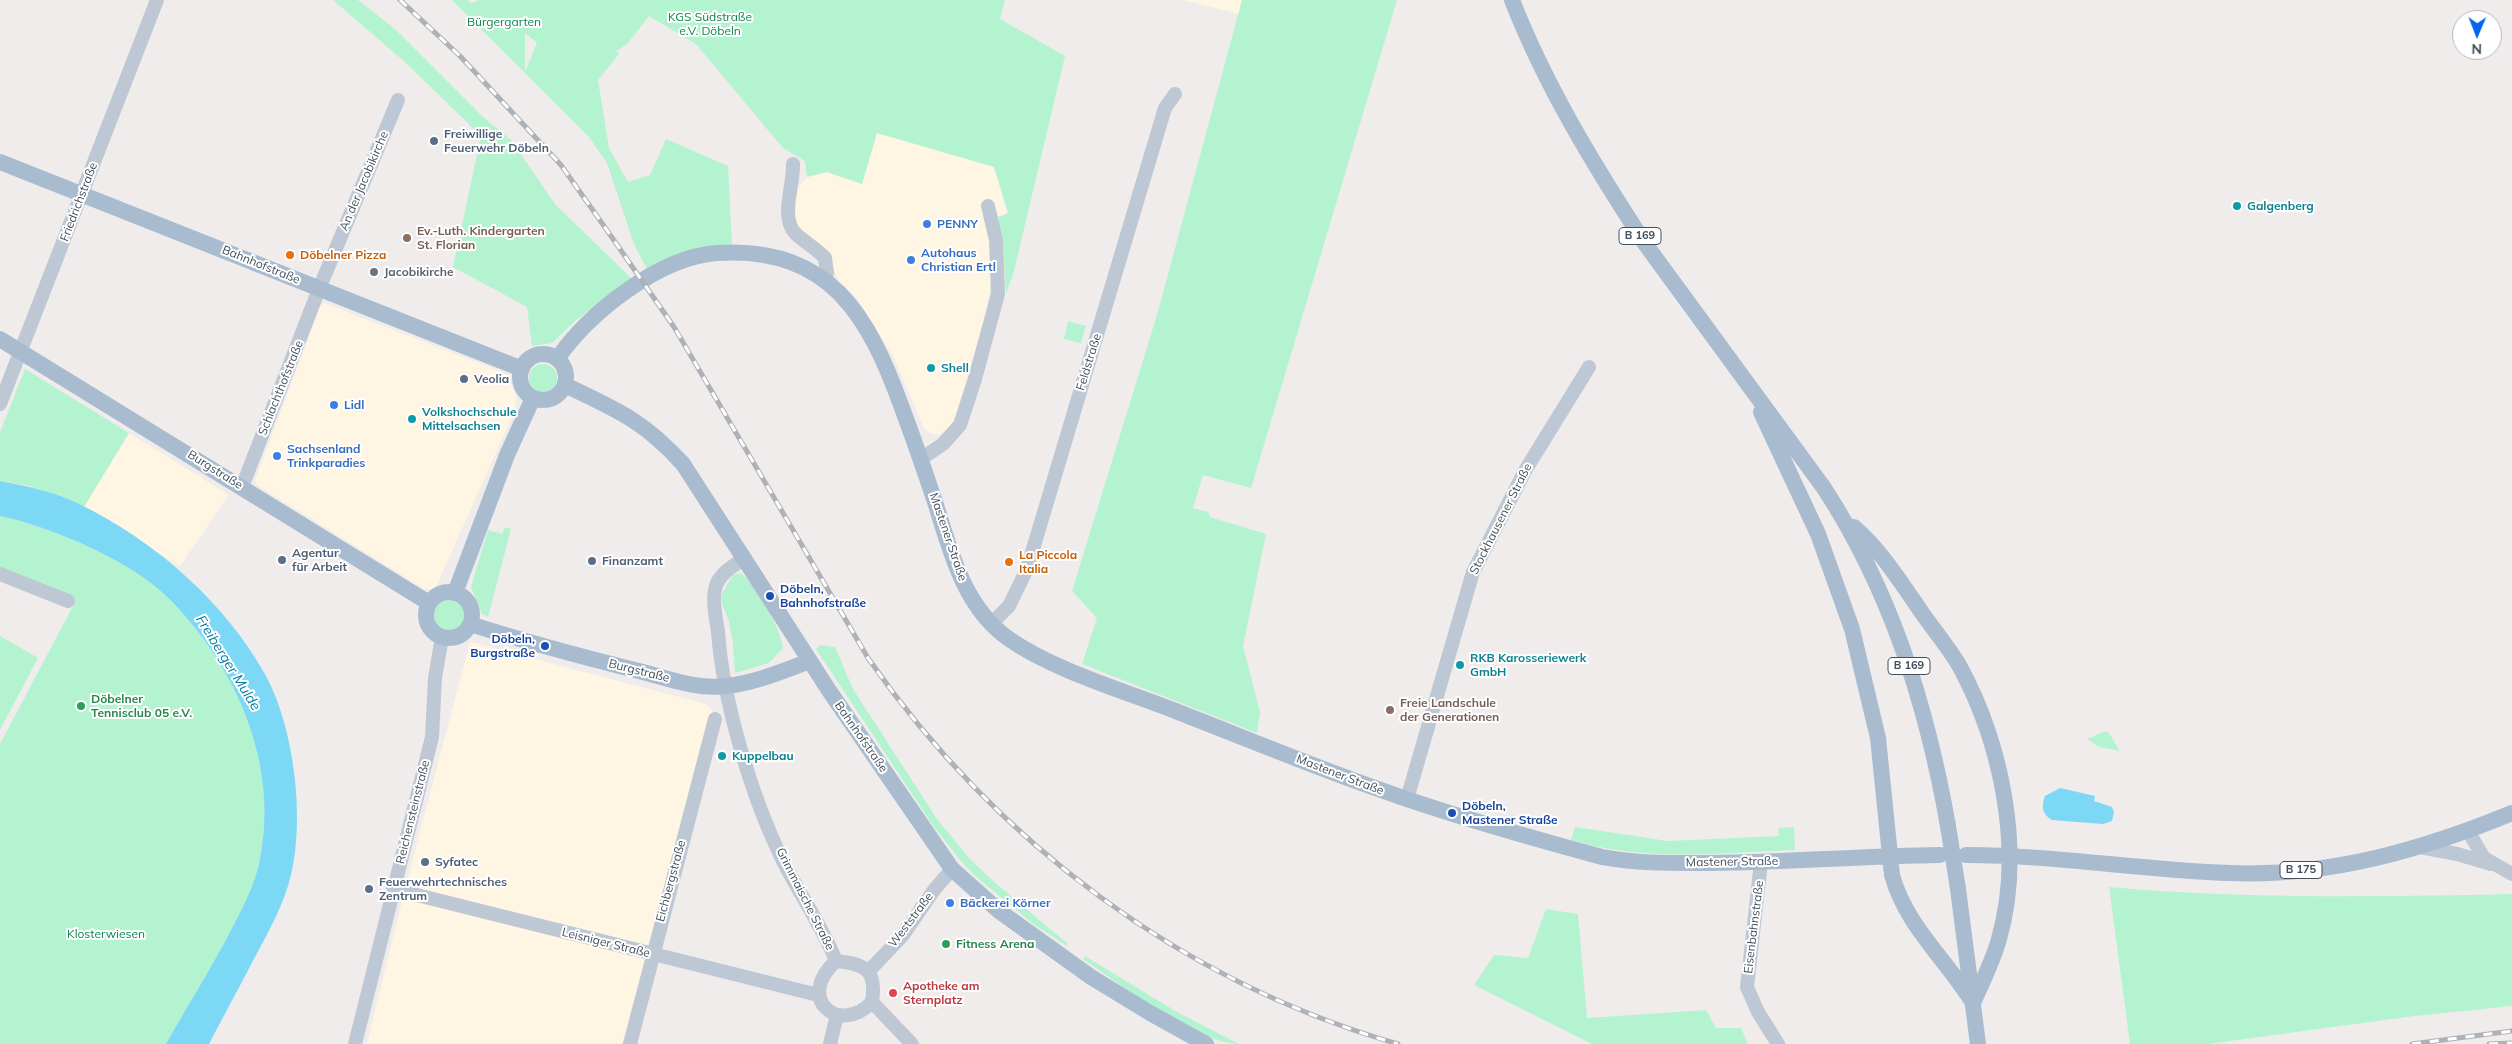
<!DOCTYPE html>
<meta charset="utf-8">
<style>
body{margin:0}
#map{position:relative;width:2512px;height:1044px;overflow:hidden;background:#f0ecec;font-family:Mulish,sans-serif}
canvas{display:block}
.north{position:absolute;left:2452px;top:10px;width:50px;height:50px;box-sizing:border-box;background:#fff;border:1px solid #b4b9be;border-radius:50%;rotate:181deg;font-size:14px;font-weight:700;line-height:20px;text-align:center;color:#434f5c}
.north::after{content:'';display:block;margin:auto;width:18px;height:22px;background:#0665f0;clip-path:polygon(50% 0,100% 100%,50% 72%,0 100%)}
</style>
<div id="map">
<canvas width="2512" height="1044"></canvas>
<div class="north">N</div>
</div>
<script>
const ctx = document.querySelector('canvas').getContext('2d');
ctx.lineJoin = 'round';
function fillPath(path, color) {
  ctx.fillStyle = color;
  ctx.fill(path, 'evenodd');
}
function strokePath(path, color, width, dash) {
  ctx.strokeStyle = color;
  ctx.lineWidth = width;
  ctx.lineCap = dash ? 'butt' : 'round';
  ctx.setLineDash(dash || []);
  ctx.stroke(path);
}
function label(font, color, halo, rows, align = 'center') {
  ctx.font = font + ' Mulish,sans-serif';
  ctx.lineWidth = 4;
  ctx.setLineDash([]);
  ctx.textBaseline = 'middle';
  ctx.strokeStyle = halo;
  ctx.fillStyle = color;
  for (const [text, x, y, turn = 0] of rows) {
    ctx.save();
    ctx.translate(x, y);
    ctx.rotate((+turn || 0) * Math.PI / 180);
    ctx.textAlign = isNaN(turn) ? turn : align;
    if (halo) ctx.strokeText(text, 0, 0);
    ctx.fillText(text, 0, 0);
    ctx.restore();
  }
}
const commercial = new Path2D(`
 M1183,0H1242L1239,14Z
 M877,133L994,167L1008,214L988,219L991,273L990,291L984,320L953,424L940,434H931L924,428L894,358L857,298L839,281L828,258L796,229L793,193L807,177L827,172L862,184Z
 M324,303L502,372L509,378L516,397L515,410L435,589H425L418,585L257,485L255,480L321,305Z
 M129,433L229,495L180,566L84,507Z
 M470,642L706,704L713,712L622,1044H367L407,881Z`);
const green = new Path2D(`
 M333,0H358L395,29L483,117L511,140L555,204L631,278L575,321L552,343L532,346L527,307L453,267L481,136L406,63Z
 M452,0H467L471,3L479,0H1005L1000,19L1065,56L1014,271L1006,294L1003,242L998,217L1008,213L994,167L877,133L862,184L827,172L807,177L805,161L783,148L696,44L649,16L627,44L617,51L615,50L619,54L598,80L609,148L628,182L650,175L666,139L728,166L732,247L647,269L634,244L607,163L589,137ZM525,33L537,43L525,72Z
 M1242,0H1397L1251,488L1203,475L1193,508L1208,512L1210,517L1266,534L1243,646L1260,712L1257,733L1082,664L1097,618L1072,591L1157,315Z
 M1068,321L1086,326L1081,343L1064,339Z
 M529 378a14 14 0 1 1 28 0a14 14 0 1 1-28 0Z
 M25,369L129,433L84,507L30,486L0,481V432Z
 M0,516C51,527 124,558 163,593C233,659 280,762 260,859C255,885 242,909 230,932C210,970 188,1007 166,1044H0V744L73,606L58,593L0,568Z
 M505,527L511,529L488,617L482,614L471,587L488,530L502,534Z
 M741,573C756,586 781,628 783,648L769,663L735,673L733,644L729,621L722,604V594L733,575Z
 M434 615a15 15 0 1 1 30 0a15 15 0 1 1-30 0Z
 M0,636L38,658L0,730Z
 M821,645L835,647L853,689L937,819L970,859L992,880L1068,944L1067,946L1032,923L974,875L961,861L934,827L816,649Z
 M2106,731L2109,733L2120,751L2099,747L2087,739Z
 M1575,827L1668,841L1779,836L1778,828L1794,827L1795,850C1720,853 1644,862 1571,840Z
 M2109,887C2243,899 2378,897 2512,894V1006L2414,1016L2208,1044H2130Z
 M1546,909L1578,914L1587,1018L1706,1010L1716,1028H1741L1748,1044H1592L1474,985L1494,955L1528,958Z
 M1085,956L1177,1012L1239,1044C1199,1044 1117,982 1083,959Z`);
const water = new Path2D(`
 M0,481C27,486 55,492 79,504C154,540 226,603 266,676C294,728 305,817 291,875C284,904 269,931 255,957C240,986 224,1015 209,1044H166C187,1007 210,970 230,932C242,909 255,885 260,859C280,762 233,659 163,593C124,558 51,527 0,516Z
 M2060,788L2095,796L2094,801L2112,807L2114,812L2112,821L2103,824L2052,820C2042,814 2041,806 2045,796Z`);
const minor = new Path2D(`
 M793,164C794,185 780,217 795,233C804,242 816,248 825,258L827,273L824,281
 M0,404L157,0
 M921,459L943,444L960,425L975,379L998,294L996,240L988,206
 M242,487L319,289L398,100
 M745,558C735,565 723,571 717,583C711,597 716,618 718,632C723,702 752,798 783,861C800,895 822,926 836,961
 M0,574L68,601
 M991,624L1009,606L1027,569L1165,108L1175,94
 M1407,799L1473,572L1526,469L1589,367
 M2468,831L2484,858L2512,874
 M2420,847L2457,854L2491,864
 M1761,862L1747,987L1758,1012L1778,1044
 M393,889L818,995
 M836,961C866,964 877,970 872,1002C840,1036 794,999 836,961Z
 M869,971L903,935L934,890L952,869
 M872,1002L912,1044
 M355,1044L432,737L435,678L442,637
 M630,1044L715,719
 M830,1044L837,1015`);
const major = new Path2D(`
 M1512,0C1546,87 1595,167 1646,245L1824,488C1891,591 1927,706 1948,826
 M0,162L522,369
 M0,339L429,603
 M520 377a23 23 0 1 1 46 0a23 23 0 1 1-46 0Z
 M557,359C589,313 659,257 717,253C829,245 869,316 902,408C914,440 925,472 936,505C951,554 965,608 1009,639C1055,671 1125,691 1178,712C1245,738 1312,766 1381,790C1453,816 1528,837 1602,857C1639,864 1675,863 1712,863C1788,862 1864,856 1940,855
 M565,385C617,410 643,420 683,464L830,692L952,869L999,911L1091,977L1150,1013L1206,1044
 M1761,412L1818,534L1852,629L1878,738L1892,875C1906,926 1946,959 1973,1003
 M1854,527C1881,550 1902,584 1922,613C1934,630 1948,647 1959,665C2002,744 2024,851 1999,939C1993,961 1982,982 1973,1003
 M426 615a23 23 0 1 1 46 0a23 23 0 1 1-46 0Z
 M455,593L507,455L533,398
 M470,624C526,642 583,657 639,671C667,678 697,690 726,686C755,683 783,671 810,661
 M1966,855C2054,855 2141,870 2230,873C2328,877 2422,850 2512,813
 M1958,889L1978,1044`);
const rail = new Path2D(`
 M400,0L460,56L561,165L611,236L674,327L868,658C996,842 1182,982 1398,1044
 M2412,1044L2512,1031
 M2489,1044L2512,1043`);
const majorBridge = new Path2D(`
 M1948,826L1958,889`);
const markers = [
 [434,141,5,"#5c6f8a"],
 [2237,206,5,"#0f9aa8"],
 [927,224,5,"#3f7fe0"],
 [407,238,5,"#8d6e63"],
 [290,255,5,"#e8710a"],
 [911,260,5,"#3f7fe0"],
 [374,272,5,"#6b7280"],
 [931,368,5,"#0f9aa8"],
 [464,379,5,"#5c6f8a"],
 [334,405,5,"#3f7fe0"],
 [412,419,5,"#0f9aa8"],
 [277,456,5,"#3f7fe0"],
 [282,560,5,"#5c6f8a"],
 [592,561,5,"#5c6f8a"],
 [1009,562,5,"#e8710a"],
 [770,596,5,"#1a4fb4"],
 [545,646,5,"#1a4fb4"],
 [1460,665,5,"#0f9aa8"],
 [81,706,5,"#2e9e5b"],
 [1390,710,5,"#8d6e63"],
 [722,756,5,"#0f9aa8"],
 [1452,813,5,"#1a4fb4"],
 [425,862,5,"#5c6f8a"],
 [369,889,5,"#5c6f8a"],
 [950,903,5,"#3f7fe0"],
 [946,944,5,"#2e9e5b"],
 [893,993,5,"#e0444e"]
];
const shields = [
 [1640,236,42],
 [1909,666,42],
 [2301,870,42]
];
const shieldNames = [
 ["B 169",1640,236],
 ["B 169",1909,666],
 ["B 175",2301,870]
];
const parkNames = [
 ["KGS Südstraße",710,17],
 ["e.V. Döbeln",710,31],
 ["Bürgergarten",504,22],
 ["Klosterwiesen",106,934]
];
const serviceNames = [
 ["Freiwillige",444,134],
 ["Feuerwehr Döbeln",444,148],
 ["Veolia",474,379],
 ["Agentur",292,553],
 ["für Arbeit",292,567],
 ["Finanzamt",602,561],
 ["Syfatec",435,862],
 ["Feuerwehrtechnisches",379,882],
 ["Zentrum",379,896]
];
const streetNames = [
 ["An der Jacobikirche",364,181,-67],
 ["Friedrichstraße",79,202,-69],
 ["Bahnhofstraße",261,265,22],
 ["Feldstraße",1089,362,-73],
 ["Schlachthofstraße",281,388,-68],
 ["Burgstraße",215,470,32],
 ["Stockhausener Straße",1501,519,-63],
 ["Mastener Straße",948,537,71],
 ["Burgstraße",639,671,14],
 ["Bahnhofstraße",861,737,55],
 ["Mastener Straße",1340,775,21],
 ["Reichensteinstraße",413,812,-76],
 ["Mastener Straße",1732,862,-1],
 ["Eichbergstraße",671,881,-75],
 ["Grimmaische Straße",805,899,63],
 ["Weststraße",911,920,-53],
 ["Eisenbahnstraße",1754,927,-83],
 ["Leisniger Straße",606,943,14]
];
const cultureNames = [
 ["Galgenberg",2247,206],
 ["Shell",941,368],
 ["Volkshochschule",422,412],
 ["Mittelsachsen",422,426],
 ["RKB Karosseriewerk",1470,658],
 ["GmbH",1470,672],
 ["Kuppelbau",732,756]
];
const shopNames = [
 ["PENNY",937,224],
 ["Autohaus",921,253],
 ["Christian Ertl",921,267],
 ["Lidl",344,405],
 ["Sachsenland",287,449],
 ["Trinkparadies",287,463],
 ["Bäckerei Körner",960,903]
];
const educationNames = [
 ["Ev.-Luth. Kindergarten",417,231],
 ["St. Florian",417,245],
 ["Freie Landschule",1400,703],
 ["der Generationen",1400,717]
];
const foodNames = [
 ["Döbelner Pizza",300,255],
 ["La Piccola",1019,555],
 ["Italia",1019,569]
];
const worshipNames = [
 ["Jacobikirche",384,272]
];
const transitNames = [
 ["Döbeln,",780,589],
 ["Bahnhofstraße",780,603],
 ["Döbeln,",535,639,"right"],
 ["Burgstraße",535,653,"right"],
 ["Döbeln,",1462,806],
 ["Mastener Straße",1462,820]
];
const leisureNames = [
 ["Döbelner",91,699],
 ["Tennisclub 05 e.V.",91,713],
 ["Fitness Arena",956,944]
];
const healthNames = [
 ["Apotheke am",903,986],
 ["Sternplatz",903,1000]
];
const waterNames = [
 ["Freiberger Mulde",228,663,58]
];
fillPath(commercial, '#fef6e2');
fillPath(green, '#b4f3cf');
fillPath(water, '#7dd8f5');
strokePath(minor, '#bec8d4', 14);
strokePath(major, '#a8bbcf', 16);
strokePath(rail, '#aeb1b8', 5);
strokePath(rail, '#fff', 3, [9]);
strokePath(majorBridge, '#a8bbcf', 16);
for (const [x, y, r, color] of markers) {
  const dot = new Path2D();
  dot.arc(x, y, r, 0, 2 * Math.PI);
  ctx.fillStyle = color;
  ctx.fill(dot);
  strokePath(dot, '#fff', 2);
}
for (const [x, y, w] of shields) {
  const box = new Path2D();
  box.roundRect(x - w / 2, y - 8.5, w, 17, 4);
  ctx.fillStyle = '#fff';
  ctx.fill(box);
  strokePath(box, '#434f5c', 1);
}
label('bold 11px', '#434f5c', null, shieldNames);
label('12px', '#0d844c', '#fff', parkNames);
label('bold 12px', '#4e5e75', '#fff', serviceNames, 'left');
label('12px', '#434f5c', '#fff', streetNames);
label('bold 12px', '#0d838f', '#fff', cultureNames, 'left');
label('bold 12px', '#366cbe', '#fff', shopNames, 'left');
label('bold 12px', '#785e54', '#fff', educationNames, 'left');
label('bold 12px', '#c56008', '#fff', foodNames, 'left');
label('bold 12px', '#5b616d', '#fff', worshipNames, 'left');
label('bold 12px', '#164399', '#fff', transitNames, 'left');
label('bold 12px', '#27864d', '#fff', leisureNames, 'left');
label('bold 12px', '#be3a42', '#fff', healthNames, 'left');
label('italic 14px', '#027ba2', '#fff', waterNames);
</script>
